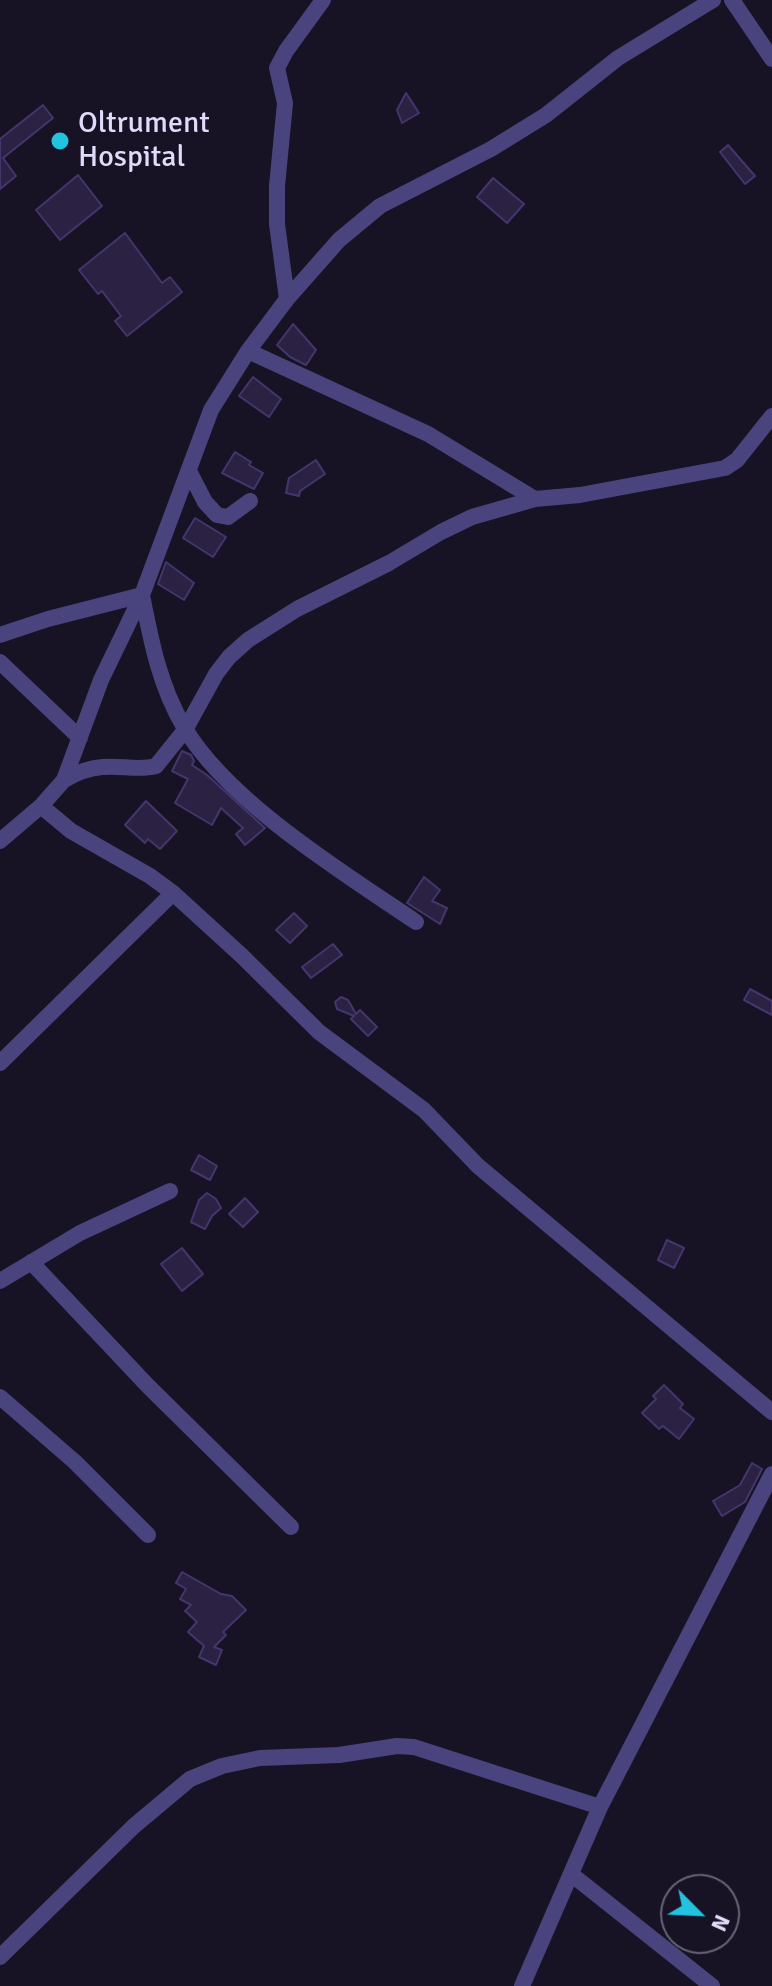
<!DOCTYPE html>
<style>
body{margin:0}
#map{position:relative;width:772px;height:1986px;overflow:hidden;background:#171325;font-family:Signika,sans-serif}
canvas{display:block}
.north{position:absolute;left:660px;top:1874px;width:80px;height:80px;box-sizing:border-box;background:#171325;border:2px solid #67637a;border-radius:50%;rotate:114deg;font-size:22px;font-weight:700;line-height:32px;text-align:center;color:#e0dbfa}
.north::after{content:'';display:block;margin:auto;width:28px;height:36px;background:#21c3e0;clip-path:polygon(50% 0,100% 100%,50% 72%,0 100%)}
</style>
<div id="map">
<canvas width="772" height="1986"></canvas>
<div class="north">N</div>
</div>
<script>
const ctx = document.querySelector('canvas').getContext('2d');
ctx.lineJoin = 'round';
function fillPath(path, color) {
  ctx.fillStyle = color;
  ctx.fill(path, 'evenodd');
}
function strokePath(path, color, width, dash) {
  ctx.strokeStyle = color;
  ctx.lineWidth = width;
  ctx.lineCap = dash ? 'butt' : 'round';
  ctx.setLineDash(dash || []);
  ctx.stroke(path);
}
function label(font, color, halo, rows, align = 'center') {
  ctx.font = font + ' Signika,sans-serif';
  ctx.lineWidth = 6;
  ctx.setLineDash([]);
  ctx.textBaseline = 'middle';
  ctx.strokeStyle = halo;
  ctx.fillStyle = color;
  for (const [text, x, y, turn = 0] of rows) {
    ctx.save();
    ctx.translate(x, y);
    ctx.rotate((+turn || 0) * Math.PI / 180);
    ctx.textAlign = isNaN(turn) ? turn : align;
    if (halo) ctx.strokeText(text, 0, 0);
    ctx.fillText(text, 0, 0);
    ctx.restore();
  }
}
const building = new Path2D(`
 M406,93L419,113L402,123L397,110Z
 M43,105L53,118L3,158L16,176L0,189V139Z
 M728,145L755,176L745,184L720,152Z
 M78,175L102,206L60,240L36,210Z
 M493,178L524,204L507,223L477,197Z
 M125,233L162,283L170,277L182,292L127,336L115,321L121,316L102,291L98,294L79,270Z
 M293,324L316,350L306,365L290,357L277,345Z
 M253,377L281,399L269,417L239,396Z
 M235,452L251,462L249,465L263,473L254,489L222,473Z
 M316,460L325,474L300,491L299,496L286,493L289,478Z
 M195,518L226,537L213,557L183,538Z
 M166,562L194,583L184,600L158,584Z
 M182,751L191,755L194,761L192,765L207,775L265,828L245,845L236,834L243,828L221,808L212,825L175,803L188,779L172,771Z
 M146,801L177,831L160,849L148,839L145,843L125,825Z
 M424,877L440,890L432,901L447,908L440,924L407,903Z
 M294,913L307,926L290,943L276,930Z
 M333,944L342,955L311,978L302,967Z
 M750,989L772,1001V1015L744,1000Z
 M341,997L348,1000L356,1014L360,1010L377,1027L368,1036L351,1019L354,1016L337,1009L335,1002Z
 M199,1155L217,1166L210,1180L191,1170Z
 M207,1193L216,1199L221,1208L212,1216L205,1229L191,1222L199,1200Z
 M245,1198L258,1212L243,1227L229,1214Z
 M667,1240L684,1248L674,1268L658,1260Z
 M182,1248L203,1274L182,1291L161,1264Z
 M664,1385L683,1404L680,1408L694,1419L679,1439L663,1426L659,1429L642,1413L656,1399L653,1396Z
 M752,1463L762,1469L745,1502L722,1516L713,1501L740,1485Z
 M182,1572L221,1594L232,1596L246,1610L223,1632L226,1635L214,1647L222,1650L216,1665L199,1657L204,1646L188,1632L197,1622L185,1611L191,1605L180,1599L186,1589L176,1583Z`);
const street = new Path2D(`
 M732,0L772,59
 M287,299L277,224V186L285,103L277,68L286,51L323,0
 M248,351L428,434L535,499
 M189,471L205,502L217,515L228,517L250,501
 M0,635L48,619L142,595C151,641 160,687 184,727C228,802 344,873 416,922
 M0,662L80,738
 M64,780C76,773 88,768 102,767C120,765 138,771 156,766L185,730L216,674L229,657L248,640L297,609L389,563L441,532L472,517L535,499L580,495L725,468L737,460L772,416
 M41,806L71,831L150,876L173,893L242,956L319,1032L424,1110L478,1166L772,1412
 M0,841L41,806L64,780L101,680L142,595L211,410L248,351L287,299L339,240L380,206L491,149L546,115L618,58L713,0
 M0,1063L173,893
 M31,1262L148,1386L291,1527
 M0,1281L80,1233L170,1191
 M0,1397L75,1462L148,1535
 M571,1874L712,1986
 M0,1957L134,1826L190,1779L222,1766L260,1758L339,1755L397,1746L414,1747L600,1807
 M522,1986L600,1807L772,1474`);
const markers = [
 [60,141,10,"#21c3e0"]
];
const poiNames = [
 ["Oltrument",78,124],
 ["Hospital",78,158]
];
fillPath(building, '#2a2143');
strokePath(building, '#44366c', 2);
strokePath(street, '#49447d', 16);
for (const [x, y, r, color] of markers) {
  const dot = new Path2D();
  dot.arc(x, y, r, 0, 2 * Math.PI);
  ctx.fillStyle = color;
  ctx.fill(dot);
  strokePath(dot, '#171325', 3);
}
label('30px', '#e0dbfa', '#171325', poiNames, 'left');
</script>
